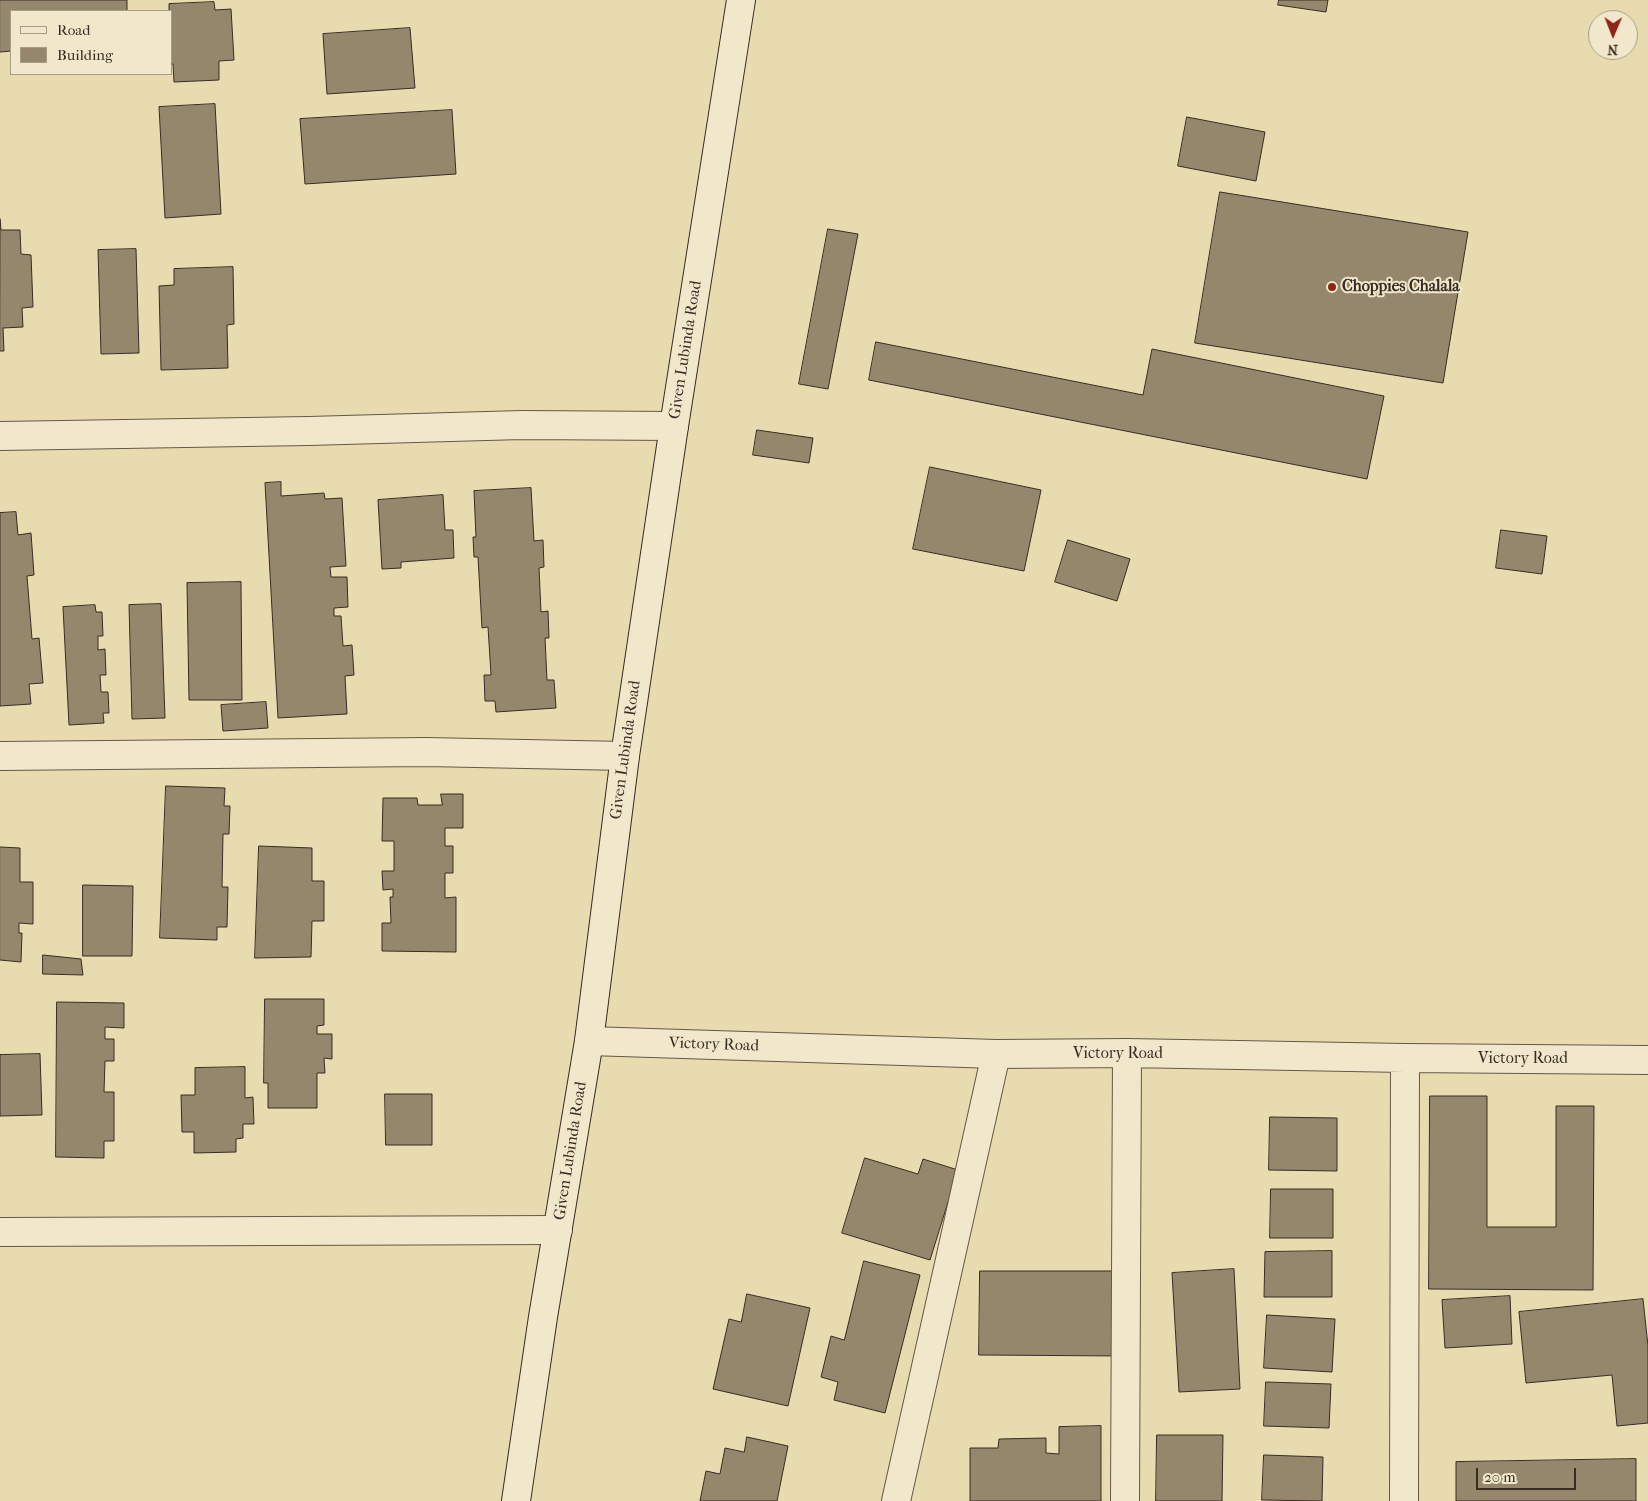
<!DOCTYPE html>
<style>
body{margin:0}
#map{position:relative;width:1648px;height:1501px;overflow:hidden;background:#e9dbb0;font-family:"IM FELL French Canon",serif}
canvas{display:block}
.legend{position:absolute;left:10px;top:10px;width:162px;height:65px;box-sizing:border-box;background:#f1e8cc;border:1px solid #a79d88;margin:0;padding:6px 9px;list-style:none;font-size:15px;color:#382d23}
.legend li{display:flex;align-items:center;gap:10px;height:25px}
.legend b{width:25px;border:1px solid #a79d88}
.north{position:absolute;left:1588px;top:10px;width:50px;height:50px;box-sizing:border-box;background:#f1e8cc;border:1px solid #a79d88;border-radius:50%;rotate:181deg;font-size:14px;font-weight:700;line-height:20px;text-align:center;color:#382d23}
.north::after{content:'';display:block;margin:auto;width:18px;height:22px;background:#8f2418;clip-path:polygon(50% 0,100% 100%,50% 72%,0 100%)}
.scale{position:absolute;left:1476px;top:1468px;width:100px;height:22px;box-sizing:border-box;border:2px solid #382d23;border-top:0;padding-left:6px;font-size:15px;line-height:18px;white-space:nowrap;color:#382d23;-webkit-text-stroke:4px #f1e8cc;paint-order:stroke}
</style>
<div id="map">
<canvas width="1648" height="1501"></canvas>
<ul class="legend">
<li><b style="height:6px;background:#f1e8cc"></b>Road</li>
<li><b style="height:14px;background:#94876c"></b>Building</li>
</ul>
<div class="north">N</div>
<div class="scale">20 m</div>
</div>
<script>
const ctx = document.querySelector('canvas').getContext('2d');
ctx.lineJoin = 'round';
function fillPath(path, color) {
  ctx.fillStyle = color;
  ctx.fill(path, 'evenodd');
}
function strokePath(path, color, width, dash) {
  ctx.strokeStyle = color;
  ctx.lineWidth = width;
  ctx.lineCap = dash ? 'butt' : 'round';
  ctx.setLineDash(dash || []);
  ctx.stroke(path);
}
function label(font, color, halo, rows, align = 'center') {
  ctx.font = font + ' "IM FELL French Canon",serif';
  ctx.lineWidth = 4;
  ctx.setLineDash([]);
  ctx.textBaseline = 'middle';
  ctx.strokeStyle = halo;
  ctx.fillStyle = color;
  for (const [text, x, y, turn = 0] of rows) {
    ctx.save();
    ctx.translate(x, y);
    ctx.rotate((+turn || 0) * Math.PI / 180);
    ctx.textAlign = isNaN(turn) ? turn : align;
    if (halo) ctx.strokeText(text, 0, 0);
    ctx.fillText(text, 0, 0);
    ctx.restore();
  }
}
const building = new Path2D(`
 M0,0H127V11H11V51L0,52Z
 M1279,0H1328L1326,12L1278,5Z
 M214,2L215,10L231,9L234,60L219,61V80L174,82L173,64H171V11H169V4Z
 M410,28L415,88L327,94L323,34Z
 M215,104L221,214L165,218L159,107Z
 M452,110L456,174L305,184L300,119Z
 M1187,117L1265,132L1256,181L1178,166Z
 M1220,192L1468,232L1443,383L1195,343Z
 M0,219L1,230H20L21,254L31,255L33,307L22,308L23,327L3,328L4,351H0Z
 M828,229L858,234L828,389L799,384Z
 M136,249L139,353L101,354L98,250Z
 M233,267L234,324L227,325L228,368L161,370L159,286L174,285V269Z
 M876,342L1143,395L1152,349L1384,396L1367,479L869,380Z
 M757,430L813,438L809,463L753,455Z
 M930,467L1041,490L1024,571L913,549Z
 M281,482V496L324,493L325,499L342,498L346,566L330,567L331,577H347L348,607L334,608V616H341L343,646L352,645L354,675L345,676L347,714L278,718L265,483Z
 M531,488L534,541L543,540L544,567L539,568L541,612L548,611L549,638H545L547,680H554L556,708L496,712L495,701H485L484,675H491L488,627L482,628L478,557H474L473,537H476L474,491Z
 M443,495L445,530H453L454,558L401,562V568L382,569L378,500Z
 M16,512L18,535L31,533L34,575L27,576L32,639L39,638L43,683L29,684L31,704L0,706V513Z
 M1501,530L1547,536L1542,574L1496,568Z
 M1068,540L1130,559L1117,601L1055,582Z
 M241,582L242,700H189L187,583Z
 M161,604L165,718L132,719L129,605Z
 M95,605L96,612H102L103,636H98V650L105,649L106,675H100L101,692H108L109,713H103L104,723L69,725L63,607Z
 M266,702L268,728L223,731L221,705Z
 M166,786L225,788L224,806H230L229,834H223L222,887H228L227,927H217V940L160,938Z
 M441,794H463V828H445V846H453V873H445V898L456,897V952L382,951V923H391L390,897H393V889L383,890L382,871H394V841H382L383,798H417L418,805H442Z
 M259,846L312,848V881H324V921H312L311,957L255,958Z
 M0,847L20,848V882H33V924L19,923V933H22L21,962L0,960Z
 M83,885L133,886L132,956H83Z
 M43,955L81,959L83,975L43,974Z
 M265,999H324V1025L317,1026V1034H332V1059L324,1058L325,1073H317V1108H268V1083H264Z
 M57,1002L124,1003V1028L105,1027V1039H114V1061H105L104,1092H114V1141H104V1158L56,1157Z
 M40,1054L42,1115L0,1116V1055Z
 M245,1067V1098L253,1097L254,1124H243V1138L236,1139V1152L194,1153V1132H182L181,1095H195V1068Z
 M385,1094H432V1145H386Z
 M1430,1096H1487V1227H1556V1106H1594L1593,1290L1429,1289Z
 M1270,1117L1337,1118V1171L1269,1170Z
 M865,1158L918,1174L923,1159L958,1170L930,1260L842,1233Z
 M1271,1189H1333V1238H1270Z
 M1332,1251V1297H1264L1265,1252Z
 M864,1261L920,1275L885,1413L834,1400L838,1382L821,1377L831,1336L844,1340Z
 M1234,1269L1240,1389L1179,1392L1172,1273Z
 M980,1271H1122V1356L979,1355Z
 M747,1294L810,1308L788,1406L713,1389L729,1319L741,1322Z
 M1510,1296L1512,1344L1445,1348L1442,1300Z
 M1643,1299L1648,1346V1423L1617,1426L1612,1375L1526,1383L1519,1312Z
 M1267,1315L1335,1319L1332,1372L1264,1368Z
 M1266,1382L1331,1384L1329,1428L1264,1426Z
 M1101,1426V1501H970V1448H998L999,1439L1046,1438V1453L1059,1454V1427Z
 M1157,1435H1223L1222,1501H1156Z
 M747,1437L788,1446L777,1501H700L706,1471L720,1474L725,1448L744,1452Z
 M1264,1455L1323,1457L1322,1501L1262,1500Z
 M1636,1459V1501H1456V1462Z`);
const street = new Path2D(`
 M0,436L309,431L522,425L674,426
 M0,756L426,752L625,756
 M589,1041L996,1054L1127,1053L1405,1058L1648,1060
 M0,1232L558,1230
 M896,1501L996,1054
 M1125,1501L1127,1053
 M1404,1501L1405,1058`);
const secondary = new Path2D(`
 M516,1501L543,1317L589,1041L625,756L674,426L741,0`);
const markers = [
 [1332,287,5,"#8f2418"]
];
const poiNames = [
 ["Choppies Chalala",1342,287]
];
const streetNames = [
 ["Given Lubinda Road",686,350,-81],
 ["Given Lubinda Road",626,750,-82],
 ["Victory Road",714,1045,2],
 ["Victory Road",1118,1054],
 ["Victory Road",1523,1059],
 ["Given Lubinda Road",571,1151,-81]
];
fillPath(building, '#94876c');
strokePath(building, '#382d23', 1);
strokePath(street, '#645846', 30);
strokePath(secondary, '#382d23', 30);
strokePath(street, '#f1e8cc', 28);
strokePath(secondary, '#f1e8cc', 28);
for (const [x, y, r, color] of markers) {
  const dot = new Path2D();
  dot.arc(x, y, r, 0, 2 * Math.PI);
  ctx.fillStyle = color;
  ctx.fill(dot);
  strokePath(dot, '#f1e8cc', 2);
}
label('bold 16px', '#382d23', '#f1e8cc', poiNames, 'left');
label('16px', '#382d23', '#f1e8cc', streetNames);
</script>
